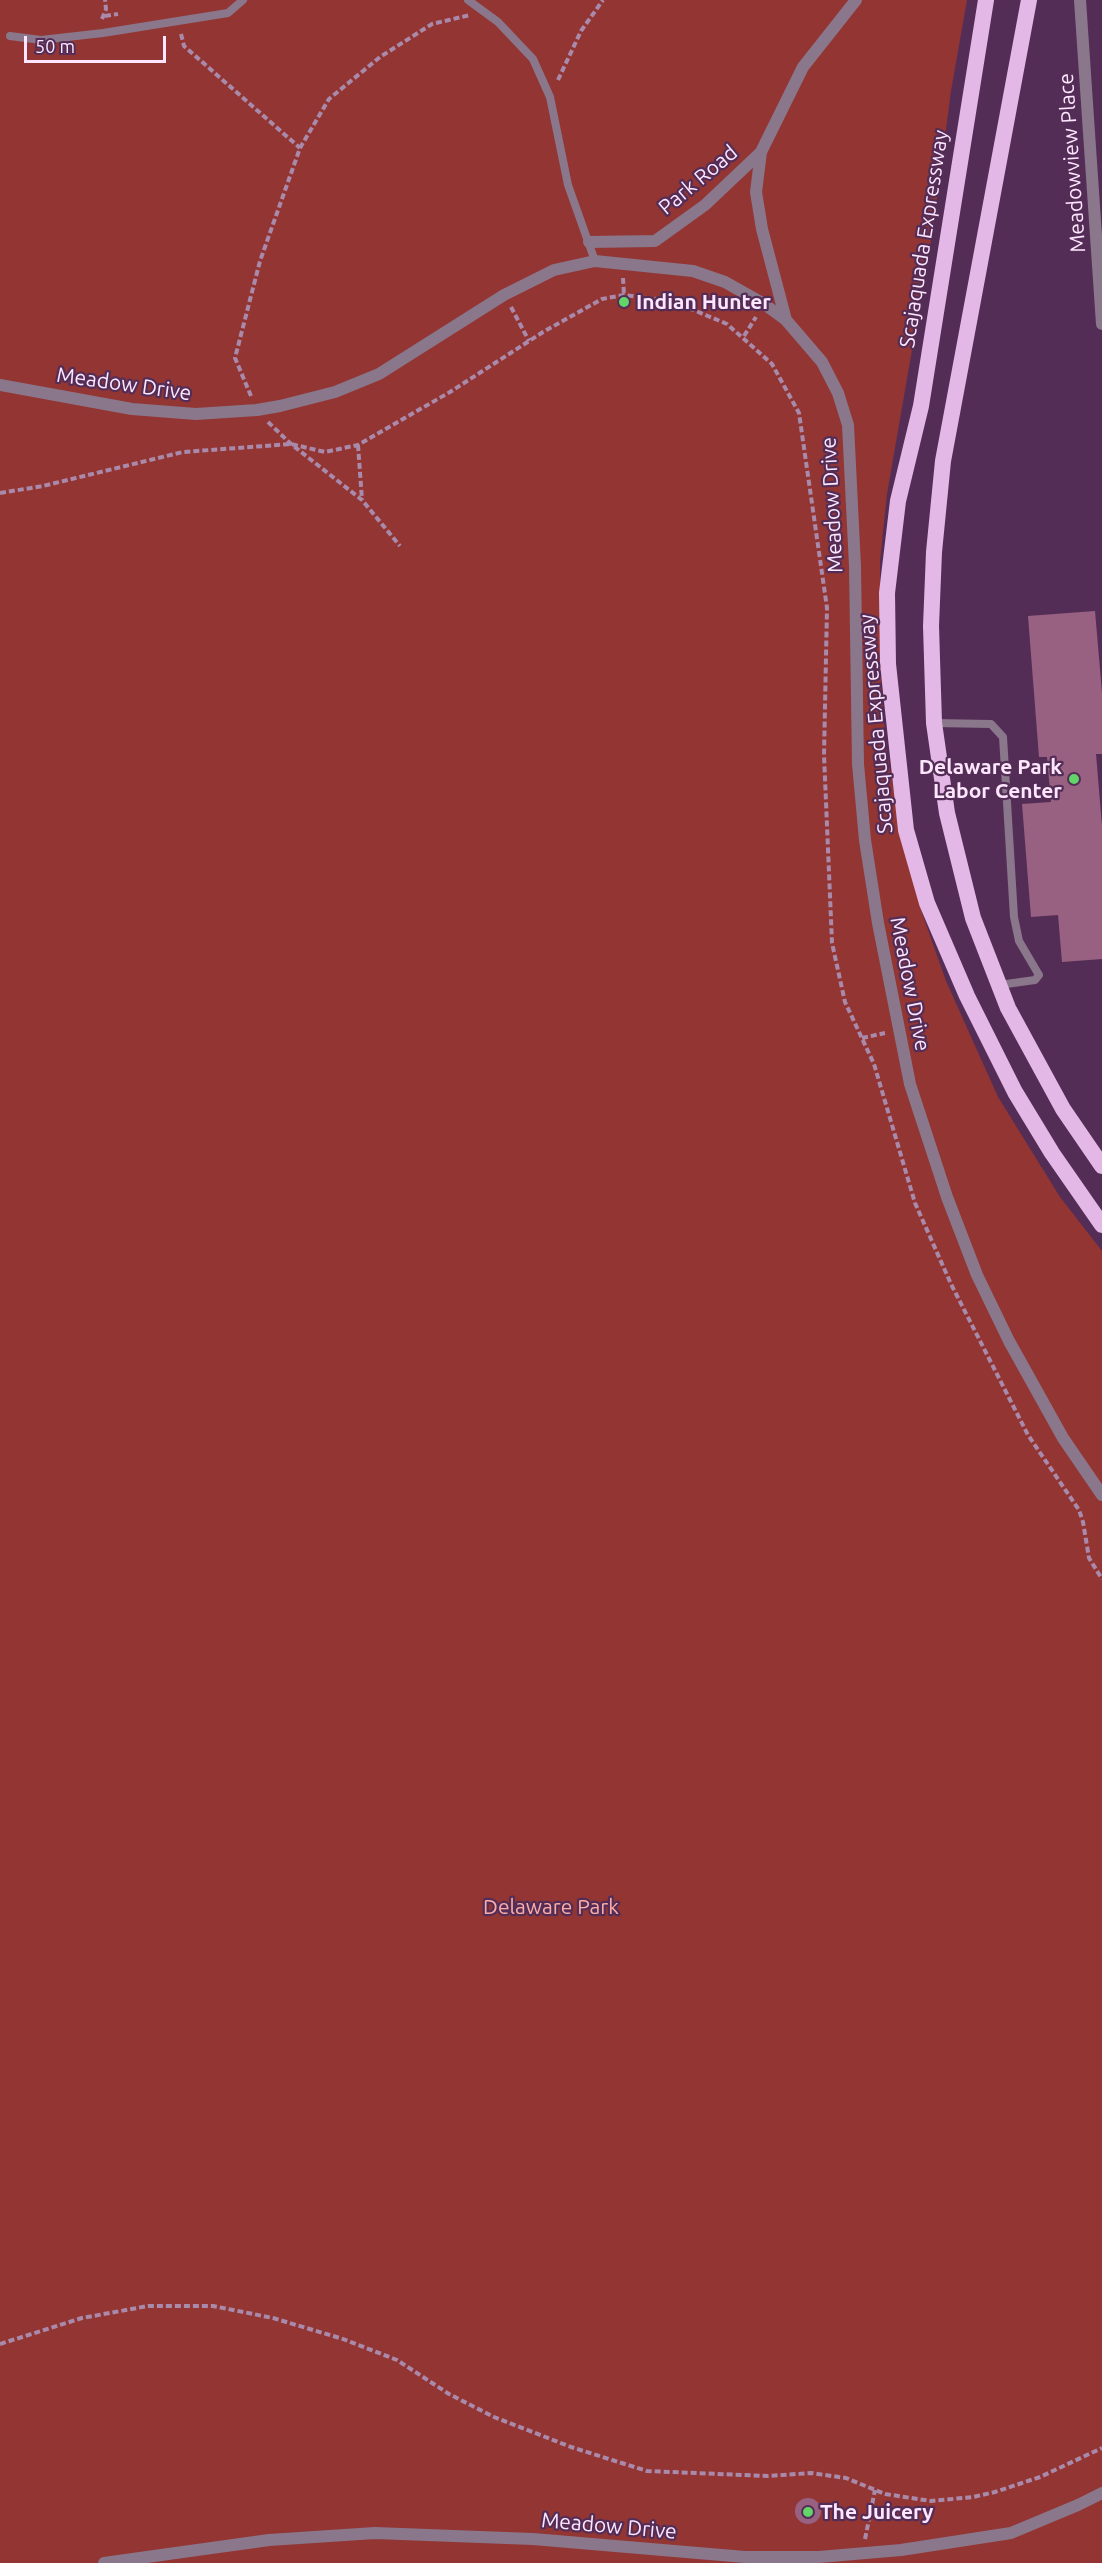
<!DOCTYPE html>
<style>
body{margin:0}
#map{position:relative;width:1102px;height:2563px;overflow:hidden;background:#542d57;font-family:Ubuntu,sans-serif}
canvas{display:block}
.scale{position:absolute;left:24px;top:36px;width:142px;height:27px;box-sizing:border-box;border:3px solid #fde6fe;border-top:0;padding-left:8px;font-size:18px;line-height:21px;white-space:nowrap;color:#fde6fe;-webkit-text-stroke:4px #542d57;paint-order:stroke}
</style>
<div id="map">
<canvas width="1102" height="2563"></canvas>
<div class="scale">50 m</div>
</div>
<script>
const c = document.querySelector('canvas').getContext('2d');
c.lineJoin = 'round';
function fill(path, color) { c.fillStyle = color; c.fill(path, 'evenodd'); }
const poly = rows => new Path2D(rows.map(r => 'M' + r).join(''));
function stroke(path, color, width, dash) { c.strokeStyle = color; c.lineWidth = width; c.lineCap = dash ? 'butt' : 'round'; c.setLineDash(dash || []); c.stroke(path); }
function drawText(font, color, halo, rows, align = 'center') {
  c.font = font + ' Ubuntu,sans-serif'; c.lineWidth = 4.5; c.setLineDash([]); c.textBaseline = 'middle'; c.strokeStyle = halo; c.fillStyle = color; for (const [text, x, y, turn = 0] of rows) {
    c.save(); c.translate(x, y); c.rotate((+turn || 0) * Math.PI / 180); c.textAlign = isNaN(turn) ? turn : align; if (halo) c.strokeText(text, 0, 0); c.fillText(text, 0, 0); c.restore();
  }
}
fill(poly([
 [0,0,967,0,951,91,933,229,887,494,880,561,881,684,886,746,897,810,921,910,946,981,998,1097,1060,1197,1102,1251,1102,2563,0,2563]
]), '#933533');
fill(poly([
 [1095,611,1102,693,1102,754,1096,754,1102,826,1102,959,1062,962,1058,915,1031,917,1022,804,1051,802,1047,757,1039,757,1028,616],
 '795 2511a13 13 0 1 1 26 0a13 13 0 1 1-26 0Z'
]), '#996181');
stroke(poly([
 [105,16,118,14],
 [102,19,106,9,105,0],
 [181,34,184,46,300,148],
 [558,80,581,31,603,0],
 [623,278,624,295],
 [511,307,529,341],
 [744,336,756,317],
 [251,396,235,358,260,261,300,148,329,99,380,57,432,24,470,15],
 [268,422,291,444,362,500,400,546],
 [358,445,362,500],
 [0,493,43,486,183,452,291,444,325,452,358,445,450,392,543,332,602,299,624,295,672,301,727,324,772,364,799,413,827,608,824,755,832,943,845,1002,874,1064,915,1203,951,1284,1028,1435,1079,1510,1083,1522,1089,1558,1102,1579],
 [862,1038,885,1033],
 [0,2344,82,2318,148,2306,213,2306,273,2318,343,2339,397,2360,449,2394,494,2417,571,2447,647,2471,768,2476,811,2473,846,2478,885,2494,931,2501,973,2497,995,2492,1040,2477,1102,2448],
 [865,2539,875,2490]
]), '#a98aab', 4, [6, 3]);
stroke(poly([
 [468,0,498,22,533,59,550,97,568,185,595,261],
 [10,36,41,40,103,33,228,13,243,0],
 [934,723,991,724,1003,737,1014,917,1019,941,1039,975,1035,980,999,985]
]), '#8a778b', 8);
stroke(poly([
 [1080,0,1102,324],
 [761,152,756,192,762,229,786,320],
 [589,242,655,241,705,205,761,152,803,67,856,0],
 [0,385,132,409,196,414,257,410,280,406,335,392,379,374,504,295,554,270,595,261,693,271,725,282,764,304,786,320,822,362,838,393,848,425,855,566,858,764,865,840,878,923,910,1084,947,1197,977,1275,1009,1341,1063,1438,1102,1495],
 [104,2563,269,2540,375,2533,533,2539,745,2557,819,2557,901,2550,1011,2533,1078,2505,1102,2493]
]), '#8a778b', 12);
stroke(poly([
 [986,0,921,406,898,501,887,593,888,664,906,830,927,903,967,996,1015,1092,1052,1153,1102,1225],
 [1029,0,943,461,934,552,931,626,934,723,947,813,973,918,1008,1008,1063,1109,1102,1166]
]), '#e4b8e6', 16);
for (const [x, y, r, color] of [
 [624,302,6,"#62d469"],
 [1074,779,6,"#62d469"],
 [808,2512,6,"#62d469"]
]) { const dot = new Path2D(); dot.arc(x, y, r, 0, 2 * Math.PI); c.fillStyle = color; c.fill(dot); stroke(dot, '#542d57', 2); }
drawText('21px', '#fde6fe', '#542d57', [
 ["Meadowview Place",1072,163,-94],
 ["Park Road",698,180,-40],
 ["Scajaquada Expressway",924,239,-81],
 ["Meadow Drive",124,384,8],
 ["Meadow Drive",832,505,-93],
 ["Scajaquada Expressway",876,724,-95],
 ["Meadow Drive",910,984,79],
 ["Meadow Drive",609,2526,5]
]);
drawText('bold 21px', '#fde6fe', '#542d57', [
 ["Indian Hunter",636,302],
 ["Delaware Park",1062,767,"right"],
 ["Labor Center",1062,791,"right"],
 ["The Juicery",820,2512]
], 'left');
drawText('21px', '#feada6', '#542d57', [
 ["Delaware Park",551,1907]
]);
</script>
